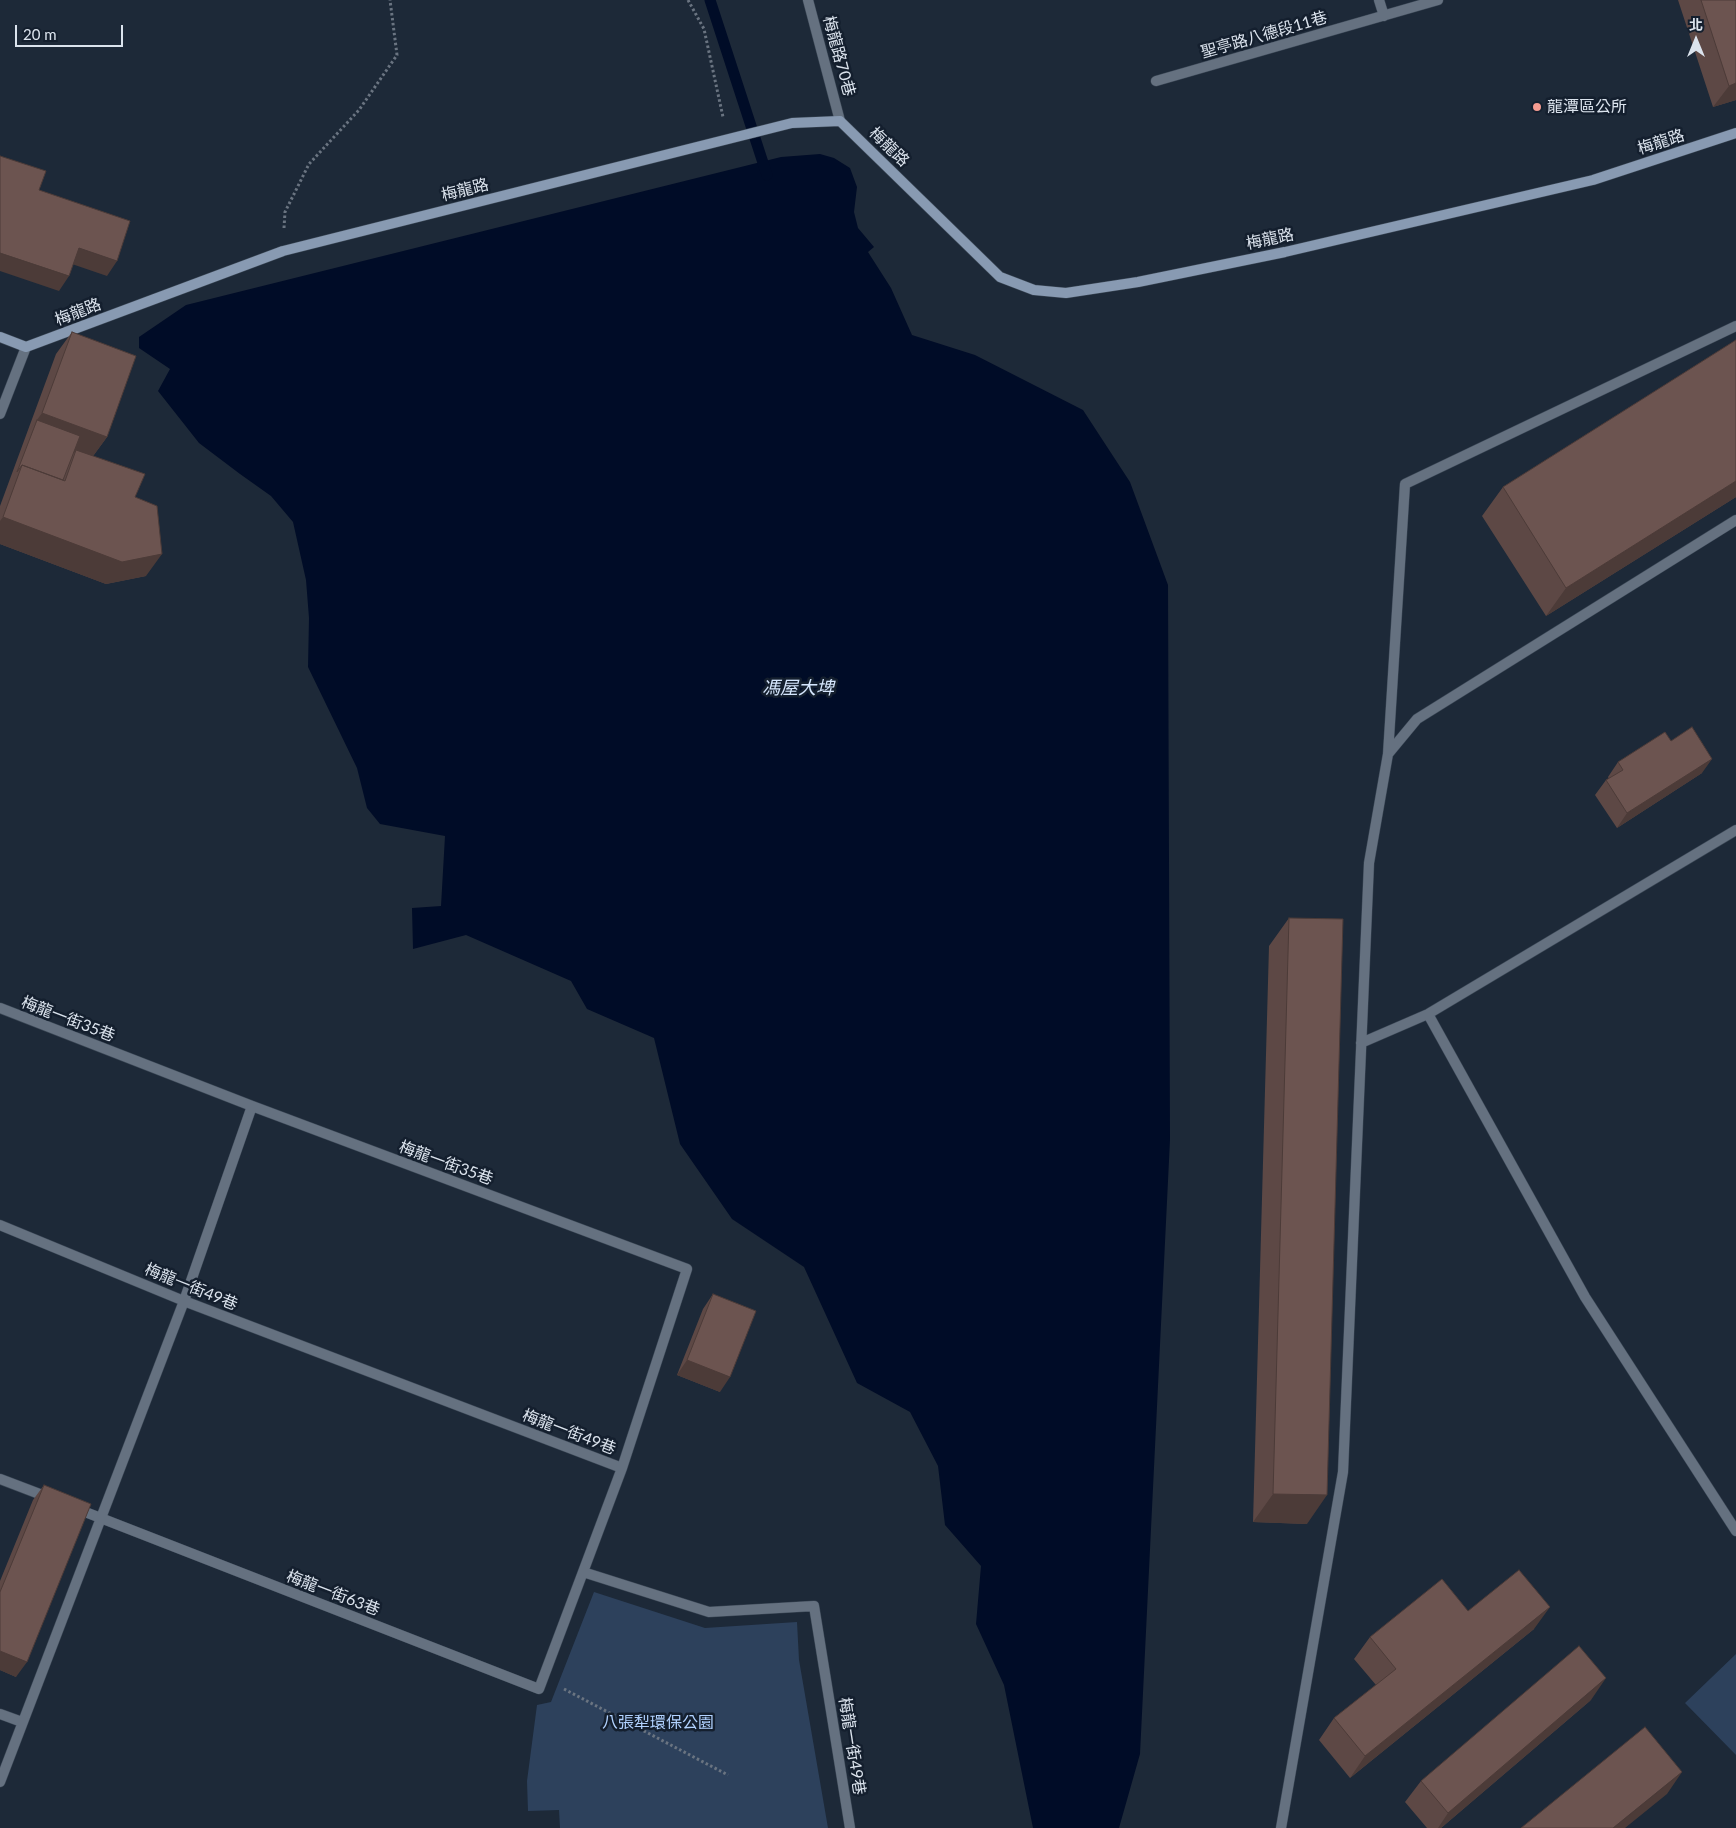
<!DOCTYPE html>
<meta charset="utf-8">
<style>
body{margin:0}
#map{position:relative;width:1736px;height:1828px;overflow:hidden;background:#1d2938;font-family:Lato,"Noto Sans TC",sans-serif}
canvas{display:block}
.north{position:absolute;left:1671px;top:15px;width:50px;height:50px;-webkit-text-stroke:4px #141f2e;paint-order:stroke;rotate:0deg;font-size:14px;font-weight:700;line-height:20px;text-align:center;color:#dbe3ed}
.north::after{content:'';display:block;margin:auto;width:18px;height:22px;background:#dbe3ed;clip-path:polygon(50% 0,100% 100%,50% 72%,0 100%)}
.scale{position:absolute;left:15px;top:25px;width:108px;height:22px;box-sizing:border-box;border:2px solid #dbe3ed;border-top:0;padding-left:6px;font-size:15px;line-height:18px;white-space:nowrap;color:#dbe3ed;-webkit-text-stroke:4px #141f2e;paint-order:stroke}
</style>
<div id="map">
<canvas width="1736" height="1828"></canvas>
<div class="north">北</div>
<div class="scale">20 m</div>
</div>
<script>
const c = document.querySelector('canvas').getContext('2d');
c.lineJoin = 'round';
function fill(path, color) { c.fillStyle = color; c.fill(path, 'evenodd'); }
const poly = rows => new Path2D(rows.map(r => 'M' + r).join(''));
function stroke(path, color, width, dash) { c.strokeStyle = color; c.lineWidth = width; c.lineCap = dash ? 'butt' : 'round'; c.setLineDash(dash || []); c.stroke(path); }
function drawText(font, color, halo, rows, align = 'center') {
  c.font = font + ' Lato,"Noto Sans TC",sans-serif'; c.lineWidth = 5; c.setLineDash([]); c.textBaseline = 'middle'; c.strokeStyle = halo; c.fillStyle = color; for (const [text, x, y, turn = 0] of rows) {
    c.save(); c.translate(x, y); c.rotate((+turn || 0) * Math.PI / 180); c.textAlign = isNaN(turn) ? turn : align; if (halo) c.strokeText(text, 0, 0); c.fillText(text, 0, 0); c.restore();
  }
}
fill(poly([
 [594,1592,705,1628,797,1622,799,1660,828,1828,560,1828,559,1810,528,1811,527,1781,537,1705,551,1702],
 [1736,1654,1736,1755,1685,1703]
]), '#2d415c');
fill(poly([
 [820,154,834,158,850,168,857,187,854,212,858,228,874,247,868,252,891,288,912,335,975,355,1083,410,1130,482,1168,585,1170,1140,1140,1754,1119,1828,1033,1828,1004,1685,976,1624,981,1566,945,1525,938,1466,910,1412,857,1383,804,1267,732,1219,680,1144,654,1038,587,1009,571,981,466,935,413,949,412,908,441,906,445,836,380,824,367,808,357,768,308,667,309,618,306,580,293,522,271,496,240,474,199,443,158,391,170,369,139,348,139,337,186,305,781,157]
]), '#000c27');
stroke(poly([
 [710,0,767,175]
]), '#000c27', 11);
const lane = poly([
 [808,0,840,121],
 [1388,754,1405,484,1736,326],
 [0,1008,252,1106,687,1269,622,1468],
 [1428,1014,1585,1297,1736,1531],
 [1361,1043,1428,1014,1736,830],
 [0,1225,184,1301,622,1468,583,1572,709,1612,814,1606,850,1828],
 [0,1479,50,1498],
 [75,1508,539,1689,583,1572],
 [0,1714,22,1722],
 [0,1782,184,1301,252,1106],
 [1281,1828,1343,1472,1369,863,1388,754,1417,719,1736,520]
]);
const street = poly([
 [1379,0,1384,16],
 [1156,81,1438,0],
 [0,414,26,347]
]);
const secondary = poly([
 [0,337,26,347,283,251,792,123,840,121,1000,277,1034,290,1066,293,1138,282,1285,252,1593,180,1736,133]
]);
stroke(lane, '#3b4755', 11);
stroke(street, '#3b4755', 11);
stroke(secondary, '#3b4755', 11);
stroke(poly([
 [688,0,704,29,723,117],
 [284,228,285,212,309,164,359,110,397,55,390,0],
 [564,1689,728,1775]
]), '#6a7481', 3, [2.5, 2.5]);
stroke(lane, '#657180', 10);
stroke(street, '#657180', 10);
stroke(secondary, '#889ab2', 10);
fill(poly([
 [1678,0,1736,0,1736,100,1713,107],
 [72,332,107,437,93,456,135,497,146,576,106,584,0,544,0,506,56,354],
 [1736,340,1736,497,1546,616,1482,516,1503,487],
 [1671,741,1702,773,1617,828,1595,795,1606,780,1609,779,1608,777,1618,762],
 [1289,918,1307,1524,1253,1522,1269,946],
 [713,1294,720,1392,677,1375,703,1309],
 [44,1485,16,1677,0,1670,0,1581,33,1500],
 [1468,1611,1534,1629,1350,1778,1319,1740,1334,1718,1376,1685,1354,1659,1370,1637],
 [1591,1700,1441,1828,1427,1828,1405,1802,1421,1781]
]), '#5d4845');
fill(poly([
 [1736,83,1736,100,1713,107,1729,86],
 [79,248,117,261,107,276,69,263],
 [0,253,69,276,59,291,0,271],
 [42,413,107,437,91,459,76,450,74,453,31,437,37,420,26,435],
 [1736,481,1736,497,1546,616,1566,588],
 [3,517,162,554,146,576,106,584,0,544,0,521],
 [1712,759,1702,773,1617,828,1627,813],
 [687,1360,730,1377,720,1392,677,1375],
 [1273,1494,1327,1495,1307,1524,1253,1522],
 [1550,1607,1534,1629,1350,1778,1365,1756],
 [0,1651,27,1662,16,1677,0,1670],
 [1606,1678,1591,1700,1441,1828,1438,1828,1448,1813],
 [1682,1772,1667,1794,1625,1828,1613,1828]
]), '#4c3b38');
const building = poly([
 [1701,0,1736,0,1736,83,1729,86,1701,0],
 [0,156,46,171,39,190,130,221,117,261,79,248,69,276,0,253,0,156],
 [72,332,136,356,107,437,42,413,72,332],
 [1736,340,1736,481,1566,588,1503,487,1736,340],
 [37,420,80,436,63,480,22,465,17,472,37,420],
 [76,450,145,474,135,497,157,506,162,554,122,562,3,517,22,465,65,481,76,450],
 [1692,727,1712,759,1627,813,1606,780,1623,770,1618,762,1665,732,1671,741,1692,727],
 [1289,918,1343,919,1327,1495,1273,1494,1289,918],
 [713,1294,756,1311,730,1377,687,1360,713,1294],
 [44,1485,91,1504,27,1662,0,1651,0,1592,44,1485],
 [1519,1570,1550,1607,1365,1756,1334,1718,1396,1669,1370,1637,1442,1579,1468,1611,1519,1570],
 [1579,1646,1606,1678,1448,1813,1421,1781,1579,1646],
 [1645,1727,1682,1772,1613,1828,1521,1828,1645,1727]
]);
fill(building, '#6c5450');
stroke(building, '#4c3b38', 1);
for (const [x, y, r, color] of [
 [1537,107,5,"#f59c91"]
]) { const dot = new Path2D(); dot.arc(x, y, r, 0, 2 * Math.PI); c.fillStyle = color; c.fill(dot); stroke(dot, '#141f2e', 2); }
drawText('16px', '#dbe3ed', '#141f2e', [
 ["聖亭路八德段11巷",1264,35,-16],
 ["梅龍路70巷",839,56,75],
 ["梅龍路",1661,142,-18],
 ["梅龍路",889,147,44],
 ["梅龍路",465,190,-14],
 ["梅龍路",1270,239,-12],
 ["梅龍路",78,312,-21],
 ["梅龍一街35巷",68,1019,21],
 ["梅龍一街35巷",446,1163,20],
 ["梅龍一街49巷",191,1287,22],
 ["梅龍一街49巷",569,1432,21],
 ["梅龍一街63巷",333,1593,21],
 ["梅龍一街49巷",852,1746,81]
]);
drawText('16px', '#dbe3ed', '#141f2e', [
 ["龍潭區公所",1547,107]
], 'left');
drawText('16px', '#b1d2ff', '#141f2e', [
 ["八張犁環保公園",658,1723]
]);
drawText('italic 18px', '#d5e6fd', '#141f2e', [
 ["馮屋大埤",798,688]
]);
</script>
